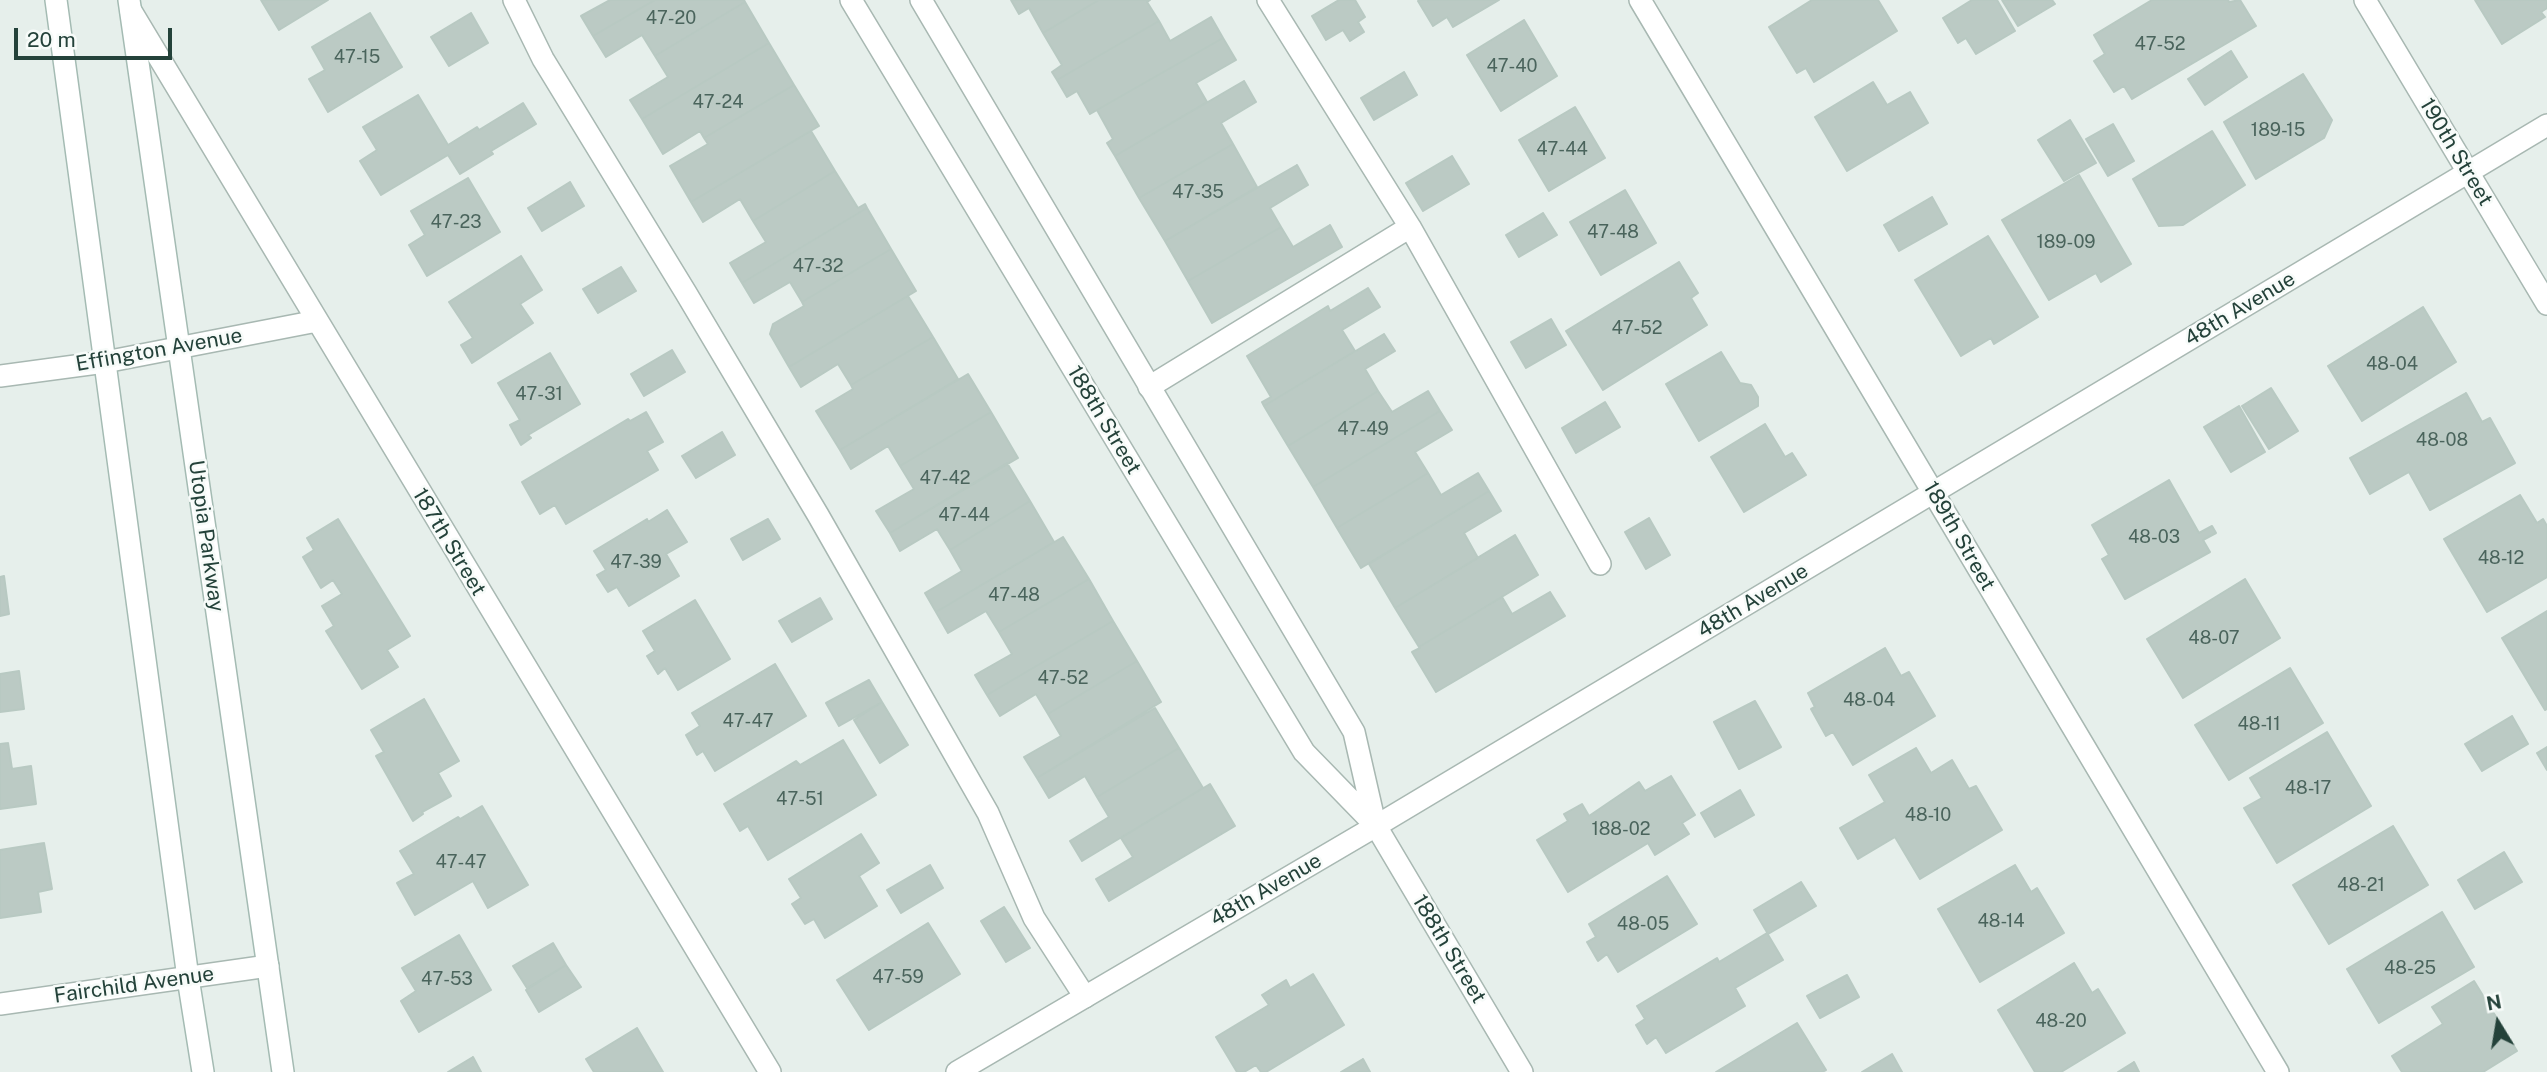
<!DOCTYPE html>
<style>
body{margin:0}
#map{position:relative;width:2547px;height:1072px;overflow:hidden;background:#e6efeb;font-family:"Public Sans",sans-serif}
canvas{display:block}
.north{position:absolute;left:2463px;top:988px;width:70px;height:70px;-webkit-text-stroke:5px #f7fbf9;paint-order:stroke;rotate:349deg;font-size:19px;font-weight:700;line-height:28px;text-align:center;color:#24423a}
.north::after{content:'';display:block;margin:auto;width:24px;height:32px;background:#24423a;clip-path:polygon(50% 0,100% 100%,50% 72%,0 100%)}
.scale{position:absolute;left:14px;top:28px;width:158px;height:32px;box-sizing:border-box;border:4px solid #24423a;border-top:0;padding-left:9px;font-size:21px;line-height:24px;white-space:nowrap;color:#24423a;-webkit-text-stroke:5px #f7fbf9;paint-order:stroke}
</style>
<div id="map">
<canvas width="2547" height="1072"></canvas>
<div class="north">N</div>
<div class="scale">20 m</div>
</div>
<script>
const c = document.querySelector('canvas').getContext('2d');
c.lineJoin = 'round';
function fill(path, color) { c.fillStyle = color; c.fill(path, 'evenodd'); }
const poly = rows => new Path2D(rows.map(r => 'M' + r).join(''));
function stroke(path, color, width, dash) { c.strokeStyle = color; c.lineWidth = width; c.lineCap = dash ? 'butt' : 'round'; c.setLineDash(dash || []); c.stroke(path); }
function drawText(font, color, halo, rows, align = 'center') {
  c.font = font + ' "Public Sans",sans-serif'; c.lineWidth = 5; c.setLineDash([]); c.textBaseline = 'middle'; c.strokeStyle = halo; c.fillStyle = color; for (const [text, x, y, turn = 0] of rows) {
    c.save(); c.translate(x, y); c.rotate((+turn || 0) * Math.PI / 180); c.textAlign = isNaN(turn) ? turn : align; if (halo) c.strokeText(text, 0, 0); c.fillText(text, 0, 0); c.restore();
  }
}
const building = poly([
 [261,0,328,0,279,30,261,0],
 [610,0,655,0,593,36,581,16,610,0],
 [655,0,744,0,745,2,655,56,642,35,606,57,593,36,655,0],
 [1011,0,1099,0,1043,33,1029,8,1019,14,1011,0],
 [1099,0,1150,0,1147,2,1159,21,1057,80,1052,72,1062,65,1043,33,1099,0],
 [1339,0,1355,0,1365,17,1358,22,1364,32,1350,41,1343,30,1326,40,1312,16,1339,0],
 [1421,0,1499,0,1453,27,1447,17,1433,26,1418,1,1421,0],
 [1812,0,1878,0,1897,31,1814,82,1806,68,1797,73,1769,27,1812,0],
 [1972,0,1997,0,2015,31,1976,54,1966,38,1958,43,1943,18,1972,0],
 [2002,0,2052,0,2055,4,2018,26,2002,0],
 [2152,0,2228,0,2229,2,2240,0,2256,26,2132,99,2124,86,2114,92,2094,61,2105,54,2094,35,2152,0],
 [2475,0,2547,0,2547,8,2541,12,2545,17,2502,44,2475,0],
 [745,2,769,43,642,119,630,100,668,77,655,56,745,2],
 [370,13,402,67,328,112,309,79,325,70,312,47,370,13],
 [471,13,488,43,449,66,431,37,471,13],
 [1211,17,1223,38,1090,114,1077,91,1067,97,1057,80,1159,21,1170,41,1211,17],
 [1524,20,1557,76,1501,111,1467,55,1524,20],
 [1223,38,1236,60,1196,83,1207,102,1115,156,1107,143,1113,139,1097,110,1223,38],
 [769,43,794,85,704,138,700,131,663,154,642,119,769,43],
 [2231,51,2247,77,2205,105,2188,79,2231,51],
 [1404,72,1417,95,1374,120,1361,98,1404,72],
 [2303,74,2332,120,2324,138,2256,179,2224,122,2303,74],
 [1244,81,1256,102,1221,123,1233,144,1139,198,1115,156,1244,81],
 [1873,82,1887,105,1910,92,1928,123,1847,171,1815,117,1873,82],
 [794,85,819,126,691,202,670,166,708,144,704,138,794,85],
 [418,95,448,145,477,127,479,130,523,103,536,124,491,151,493,154,460,174,448,155,381,195,360,161,377,150,363,127,418,95],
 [1575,107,1605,158,1549,191,1519,140,1575,107],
 [2070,120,2096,163,2064,181,2038,140,2070,120],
 [2113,124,2134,161,2108,176,2086,139,2113,124],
 [811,131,835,171,753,221,740,199,703,222,691,202,811,131],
 [2212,131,2245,185,2183,225,2159,226,2133,179,2212,131],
 [1233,144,1257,187,1165,241,1139,198,1233,144],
 [1452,156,1469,184,1423,211,1406,183,1452,156],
 [1297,165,1308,185,1270,208,1281,227,1188,281,1165,241,1297,165],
 [835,171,858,208,865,204,867,208,742,283,730,263,766,242,753,221,835,171],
 [2079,175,2131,264,2101,282,2096,273,2049,300,2002,220,2079,175],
 [468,178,500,232,427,276,409,245,425,235,411,211,468,178],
 [570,182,584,206,542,231,528,208,570,182],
 [1625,190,1656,243,1601,275,1570,222,1625,190],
 [1932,197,1947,224,1899,251,1884,225,1932,197],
 [867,208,891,249,802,302,790,282,754,303,742,283,867,208],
 [1543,213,1557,235,1519,257,1506,235,1543,213],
 [1330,225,1342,247,1212,323,1188,281,1281,227,1293,247,1330,225],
 [1988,236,2038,317,1994,344,1991,338,1961,356,1915,280,1988,236],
 [891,249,916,291,789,367,770,334,773,324,804,306,802,302,891,249],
 [521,256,542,290,520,304,533,323,472,363,461,345,473,338,449,302,521,256],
 [1679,262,1698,293,1691,298,1707,325,1603,390,1566,331,1679,262],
 [621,267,636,291,598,313,583,289,621,267],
 [1368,288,1380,307,1342,330,1355,351,1264,406,1262,402,1271,397,1247,356,1328,306,1330,311,1368,288],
 [908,296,933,337,851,385,838,364,801,387,789,367,908,296],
 [2423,307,2456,362,2362,421,2328,366,2423,307],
 [1551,319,1566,345,1526,368,1511,342,1551,319],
 [1384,334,1395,351,1365,369,1378,391,1288,446,1264,406,1384,334],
 [933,337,958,379,840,450,816,411,853,389,851,385,933,337],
 [672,350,685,372,644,396,631,374,672,350],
 [1721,352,1740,383,1751,385,1758,397,1758,406,1699,441,1666,384,1721,352],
 [550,353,580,404,528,435,531,438,521,445,510,425,520,420,498,383,550,353],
 [968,374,991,412,900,466,888,446,851,469,840,450,968,374],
 [2271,388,2298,431,2269,449,2242,406,2271,388],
 [1378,391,1392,412,1428,391,1440,411,1313,487,1288,446,1378,391],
 [2466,393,2482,422,2490,418,2515,463,2430,510,2409,472,2370,494,2350,458,2466,393],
 [1605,402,1620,427,1576,453,1562,428,1605,402],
 [2239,406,2265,452,2231,472,2204,427,2239,406],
 [1440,411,1452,430,1415,452,1428,473,1337,528,1313,487,1440,411],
 [646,412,663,442,647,451,658,470,566,524,555,505,540,514,522,482,628,419,630,421,646,412],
 [991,412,1018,458,890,533,876,511,914,489,900,466,991,412],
 [1765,424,1785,457,1792,453,1806,475,1744,512,1711,457,1765,424],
 [722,432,735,455,696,478,682,456,722,432],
 [1007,463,1030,501,950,550,937,529,900,551,890,533,1007,463],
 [1428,473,1441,495,1478,473,1489,491,1361,568,1337,528,1428,473],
 [2169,480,2199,533,2212,526,2216,533,2203,540,2210,552,2125,599,2102,559,2109,555,2092,525,2169,480],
 [1489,491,1501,511,1464,533,1478,558,1395,608,1369,564,1489,491],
 [2520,495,2537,523,2543,519,2547,526,2547,577,2487,612,2444,539,2520,495],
 [1030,501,1054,542,936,612,925,593,962,571,950,550,1030,501],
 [667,510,687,542,666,554,679,576,629,606,617,587,608,592,597,575,606,570,594,551,647,519,648,522,667,510],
 [1649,518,1670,555,1646,569,1625,532,1649,518],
 [338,519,410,636,387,650,398,667,362,689,326,631,334,626,322,606,342,594,333,580,321,588,303,557,314,550,307,538,338,519],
 [768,519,780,539,743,560,731,539,768,519],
 [1515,535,1538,575,1419,647,1395,608,1515,535],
 [1063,537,1089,579,999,632,986,611,948,633,936,612,1063,537],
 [4,576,9,614,0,616,0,577,4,576],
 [1089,579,1113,621,987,695,975,675,1012,654,999,632,1089,579],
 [2245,579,2280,638,2183,698,2147,639,2245,579],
 [1550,592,1565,616,1436,692,1412,652,1420,648,1419,647,1502,597,1512,614,1550,592],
 [820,598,832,619,792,642,779,621,820,598],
 [695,600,730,659,678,690,665,668,658,674,647,656,655,651,643,631,695,600],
 [2547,611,2547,709,2545,710,2502,638,2547,611],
 [1113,621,1137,661,1048,714,1036,694,1000,716,987,695,1113,621],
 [1885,648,1901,676,1909,672,1935,716,1853,765,1833,732,1826,736,1811,709,1815,707,1808,693,1885,648],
 [1137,661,1161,702,1037,778,1024,757,1061,736,1048,714,1137,661],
 [775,664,806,716,715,771,703,751,697,755,686,735,700,726,692,713,775,664],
 [2290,668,2323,723,2229,780,2195,725,2290,668],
 [19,671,24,709,0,712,0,674,19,671],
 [869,680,882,702,839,726,826,703,869,680],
 [424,699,459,761,438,773,451,796,422,812,423,814,413,821,376,756,384,752,371,730,424,699],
 [1755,701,1781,747,1739,769,1714,722,1755,701],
 [882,702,908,745,880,763,854,720,882,702],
 [1155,708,1179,748,1097,797,1085,776,1049,798,1037,778,1155,708],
 [2512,716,2528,744,2482,771,2465,744,2512,716],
 [2327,732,2371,806,2277,863,2244,808,2262,798,2250,778,2327,732],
 [843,740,876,795,768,860,748,826,740,831,724,804,796,761,800,765,843,740],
 [8,743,12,769,31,766,36,804,0,809,0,744,8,743],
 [2547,747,2547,770,2537,753,2547,747],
 [1179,748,1203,788,1082,861,1070,841,1109,817,1097,797,1179,748],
 [1916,748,1931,773,1952,760,1969,789,1976,786,2002,830,1920,879,1895,837,1858,859,1840,828,1885,802,1869,775,1916,748],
 [1671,776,1695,815,1682,823,1689,834,1655,855,1648,843,1568,892,1537,840,1568,821,1564,814,1582,804,1589,816,1639,782,1645,791,1671,776],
 [1210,784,1235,826,1109,901,1096,879,1133,857,1121,838,1210,784],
 [1740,790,1754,815,1715,837,1701,813,1740,790],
 [482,806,528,885,488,908,473,881,415,915,397,883,414,874,400,851,458,817,460,819,482,806],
 [2393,826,2428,885,2329,944,2293,885,2393,826],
 [861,834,879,863,859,876,877,906,825,938,814,919,805,924,792,904,801,898,789,879,861,834],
 [44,843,52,889,38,892,41,912,0,918,0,850,44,843],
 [2504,852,2522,882,2475,909,2458,880,2504,852],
 [930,865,943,888,901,913,887,890,930,865],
 [2015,865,2031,892,2037,888,2064,933,1980,982,1938,909,2015,865],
 [1667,876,1697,924,1618,972,1607,954,1598,961,1587,942,1596,937,1589,924,1667,876],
 [1801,882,1816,906,1768,934,1754,910,1801,882],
 [1004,907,1030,948,1006,962,981,921,1004,907],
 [2442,912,2474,967,2379,1023,2347,969,2442,912],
 [928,923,960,974,869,1030,837,980,928,923],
 [1767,933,1783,960,1735,988,1745,1006,1666,1053,1656,1037,1647,1044,1636,1025,1645,1019,1637,1006,1717,958,1719,962,1767,933],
 [459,935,491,990,419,1032,401,1001,416,991,402,968,459,935],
 [553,943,566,965,527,988,513,966,553,943],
 [2074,963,2092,993,2098,989,2125,1033,2061,1072,2035,1072,1998,1010,2074,963],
 [566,965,581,987,539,1012,526,990,566,965],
 [1313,974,1344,1025,1266,1072,1261,1072,1256,1065,1244,1072,1237,1072,1216,1037,1269,1005,1262,995,1286,980,1290,988,1313,974],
 [1847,975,1859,997,1820,1018,1807,996,1847,975],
 [2474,981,2517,1051,2483,1072,2402,1072,2392,1056,2443,1024,2432,1007,2474,981],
 [1797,1023,1826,1070,1822,1072,1716,1072,1797,1023],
 [637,1028,663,1072,594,1072,586,1059,637,1028],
 [1892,1054,1902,1072,1862,1072,1892,1054],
 [473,1057,481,1072,448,1072,473,1057],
 [1363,1059,1370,1072,1341,1072,1363,1059],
 [2134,1062,2139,1072,2118,1072,2134,1062]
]);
fill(building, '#bbcac4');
stroke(building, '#b8c9c2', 2);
const service = poly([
 [514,0,543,59,686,293,818,515,988,813,1034,918,1085,997],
 [1268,0,1410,227,1600,564],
 [1149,387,1410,227]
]);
const minor = poly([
 [1640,0,2278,1072],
 [2365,0,2547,304],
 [131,11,770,1072],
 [0,376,105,362,317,321],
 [0,1004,268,966],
 [957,1072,1376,826,2547,125]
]);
const tertiary = poly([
 [851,0,1304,752,1376,826,1522,1072],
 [921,0,1354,732,1375,824]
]);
const secondary = poly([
 [56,0,188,978,203,1072],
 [129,0,283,1072]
]);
stroke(service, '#a8b8b2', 24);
stroke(minor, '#a8b8b2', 24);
stroke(tertiary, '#a8b8b2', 24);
stroke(secondary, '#a4bbb3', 24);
stroke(service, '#fff', 21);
stroke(minor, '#fff', 21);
stroke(tertiary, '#fff', 21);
stroke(secondary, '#fff', 21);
drawText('18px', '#4a645c', null, [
 ["47-20",671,18],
 ["47-52",2160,44],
 ["47-15",357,57],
 ["47-40",1512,66],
 ["47-24",718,102],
 ["189-15",2278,130],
 ["47-44",1562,149],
 ["47-35",1198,192],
 ["47-23",456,222],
 ["47-48",1613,232],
 ["189-09",2066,242],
 ["47-32",818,266],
 ["47-52",1637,328],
 ["48-04",2392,364],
 ["47-31",539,394],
 ["47-49",1363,429],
 ["48-08",2442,440],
 ["47-42",945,478],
 ["47-44",964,515],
 ["48-03",2154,537],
 ["48-12",2501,558],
 ["47-39",636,562],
 ["47-48",1014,595],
 ["48-07",2214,638],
 ["47-52",1063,678],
 ["48-04",1869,700],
 ["47-47",748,721],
 ["48-11",2259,724],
 ["48-17",2308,788],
 ["47-51",800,799],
 ["48-10",1928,815],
 ["188-02",1621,829],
 ["47-47",461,862],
 ["48-21",2361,885],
 ["48-14",2001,921],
 ["48-05",1643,924],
 ["48-25",2410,968],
 ["47-59",898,977],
 ["47-53",447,979],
 ["48-20",2061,1021]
]);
drawText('21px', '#24423a', '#f7fbf9', [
 ["190th Street",2456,152,59],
 ["48th Avenue",2240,309,-31],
 ["Effington Avenue",159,350,-10],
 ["188th Street",1104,420,59],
 ["Utopia Parkway",206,536,82],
 ["189th Street",1959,536,60],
 ["187th Street",449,542,59],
 ["48th Avenue",1753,601,-31],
 ["48th Avenue",1266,890,-30],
 ["188th Street",1449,949,59],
 ["Fairchild Avenue",134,985,-8]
]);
</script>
